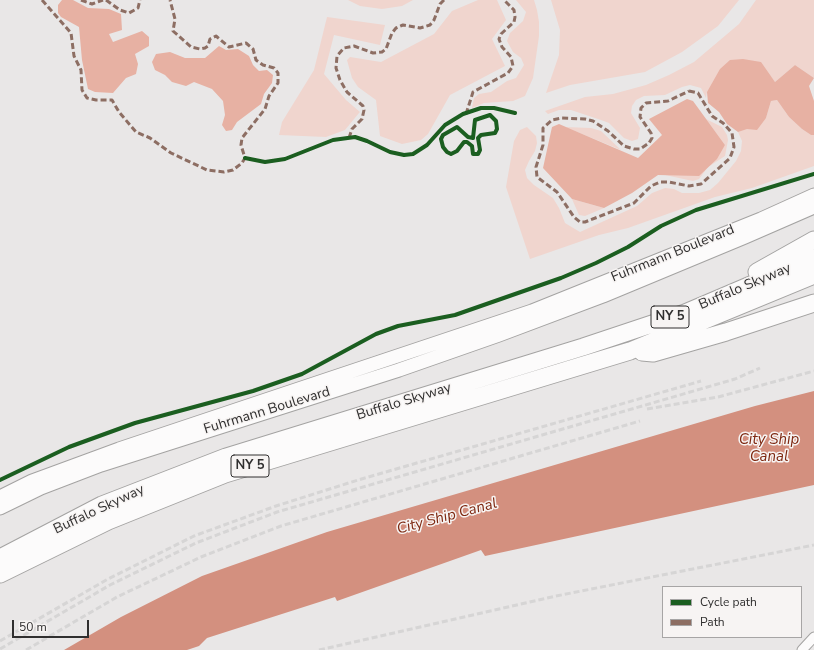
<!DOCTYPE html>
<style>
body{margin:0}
#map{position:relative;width:814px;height:650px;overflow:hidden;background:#e9e7e7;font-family:"Nunito Sans",sans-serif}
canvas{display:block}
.legend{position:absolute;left:662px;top:586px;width:140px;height:52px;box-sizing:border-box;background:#f7f4f3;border:1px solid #a7a5a5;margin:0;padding:5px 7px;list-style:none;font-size:12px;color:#302f2f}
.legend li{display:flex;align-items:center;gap:8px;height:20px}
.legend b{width:20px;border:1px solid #a7a5a5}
.scale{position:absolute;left:12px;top:620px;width:77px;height:18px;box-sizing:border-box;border:2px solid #302f2f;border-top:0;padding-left:5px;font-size:12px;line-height:14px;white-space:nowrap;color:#302f2f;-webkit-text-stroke:3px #f7f4f3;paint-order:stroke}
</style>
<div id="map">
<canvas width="814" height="650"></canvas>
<ul class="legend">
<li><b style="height:5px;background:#1b5e20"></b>Cycle path</li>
<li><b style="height:5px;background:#8d6e63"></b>Path</li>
</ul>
<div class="scale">50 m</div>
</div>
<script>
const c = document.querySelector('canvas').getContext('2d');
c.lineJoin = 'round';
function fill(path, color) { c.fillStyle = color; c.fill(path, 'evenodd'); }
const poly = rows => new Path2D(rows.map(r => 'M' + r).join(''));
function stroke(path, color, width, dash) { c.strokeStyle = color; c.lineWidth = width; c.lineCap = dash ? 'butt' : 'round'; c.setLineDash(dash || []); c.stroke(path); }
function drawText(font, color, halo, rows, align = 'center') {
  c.font = font + ' "Nunito Sans",sans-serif'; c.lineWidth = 3; c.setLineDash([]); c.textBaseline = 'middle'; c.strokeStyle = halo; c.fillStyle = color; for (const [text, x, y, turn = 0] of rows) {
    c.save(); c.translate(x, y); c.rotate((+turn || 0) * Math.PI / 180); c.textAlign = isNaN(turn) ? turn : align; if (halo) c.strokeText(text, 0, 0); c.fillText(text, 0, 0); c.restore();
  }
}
fill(poly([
 [348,0,413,0,402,6,382,9,360,6],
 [478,0,497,0,506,20,492,39,505,66,450,95,428,134,421,140,402,144,380,136,376,100,358,87,352,78,347,60,350,57,381,62,434,34,452,11],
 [516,0,534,0,537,10,539,22,539,36,533,78,525,96,513,101,484,103,472,108,474,98,479,94,491,92,507,81,516,78,524,65,521,58,513,52,507,41,510,33,523,21,526,12],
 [551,0,739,0,718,26,682,52,645,72,570,85,546,93,559,55,560,30],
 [756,0,814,0,814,78,795,65,775,82,769,75,707,92,706,98,701,88,690,85,682,87,665,95,644,96,636,100,632,106,631,113,640,128,638,139,632,141,624,138,609,123,601,120,571,110,559,110,548,114,545,111,585,97,613,94,646,85,669,75,694,62,739,24],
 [327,17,385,25,380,45,334,35,324,74,346,100,360,112,359,113,345,130,326,137,279,135,282,122,314,70],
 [777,100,789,117,802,129,811,135,814,135,814,166,752,188,715,197,628,228,599,235,530,259,506,187,514,141,520,130,527,127,536,136,537,143,535,151,529,161,525,170,527,178,534,185,553,198,559,208,565,223,580,232,637,206,652,193,665,188,674,189,682,193,699,193,710,190,718,183,736,161,741,151,742,141,738,132,766,118,771,101],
 [706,119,722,127,727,135,728,140,725,156,708,167,699,179,693,181,665,175,699,175,725,145],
 [565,127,591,128,601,131,621,150],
 [572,199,604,208,585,216,579,215]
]), '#f0d5ce');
fill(poly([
 [62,0,73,0,88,8,109,9,121,14,122,30,109,34,113,42,142,31,149,37,149,46,135,54,138,64,136,74,126,78,113,93,95,92,88,89,82,60,79,27,61,17,58,13,58,5],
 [219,46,226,50,238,49,249,56,253,65,259,71,267,70,273,75,272,83,264,94,261,104,237,122,232,130,226,131,222,125,225,115,223,101,212,89,194,82,186,86,172,82,165,75,155,70,152,62,156,54,170,52,185,58,205,58],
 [743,59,761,62,775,82,795,65,814,78,809,86,814,101,814,135,811,135,802,129,789,117,777,100,771,101,766,118,757,130,747,129,738,132,727,124,719,112,708,103,707,92,720,69,730,60],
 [687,99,693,101,725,145,717,159,699,176,658,175,632,193,604,208,572,199,543,168,552,127,559,124,638,158,662,135,649,119]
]), '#e7b1a3');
fill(poly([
 [814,391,814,485,485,556,481,550,337,601,335,597,207,638,199,646,187,650,64,650,121,617,202,576,327,532,755,406]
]), '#d3907f');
const street = poly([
 [802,650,814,637]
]);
const secondary = poly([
 [0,497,32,481,119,449,532,311,761,219,814,195],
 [0,508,41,488,101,465,399,370,499,335,603,296,745,237,814,207]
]);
const highway = poly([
 [757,272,814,240],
 [642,352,653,353,726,332,814,303],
 [0,558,102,505,226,457,583,347,685,313,814,258],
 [0,574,108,521,225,474,630,351,814,275]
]);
stroke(street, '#a4a3a2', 11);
stroke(secondary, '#a4a3a2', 15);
stroke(highway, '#a4a3a2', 19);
stroke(street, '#fcfbfb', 9);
stroke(secondary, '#fcfbfb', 13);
stroke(highway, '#fcfbfb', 17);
stroke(poly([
 [647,409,718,397,814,371],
 [0,641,108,579,194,536,276,506,358,480,701,381],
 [0,649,110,585,196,543,277,512,735,379,760,368],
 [26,650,117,597,201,557,281,526,640,421],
 [319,650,556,596,814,545]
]), '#d6d5d5', 3, [6, 3]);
stroke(poly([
 [42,0,71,33,74,56,81,70,82,90,87,98,96,100,112,100,119,112,136,132,150,138,171,153,207,170,224,172,233,170,242,163,245,158,241,145,242,138,265,109,269,96,278,83,278,73,274,68,263,65,256,60,253,49,246,43,229,47,216,36,210,39,208,46,205,48,200,49,191,47,173,31,175,19,170,0],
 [81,0,92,4,103,0],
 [106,0,120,10,129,13,138,8,140,0],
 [689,91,698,93,712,116,723,123,732,133,734,147,730,158,701,184,689,186,669,182,660,182,651,186,634,203,585,222,580,222,574,217,557,192,537,177,536,167,543,145,543,128,552,120,562,118,585,119,593,121,608,131,624,146,634,149,640,149,649,143,652,138,651,133,640,117,641,108,646,103,668,101,689,91],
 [466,114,473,92,508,73,513,66,511,57,502,47,499,39,501,34,514,22,515,17,514,10,504,0],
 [349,138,352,129,362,119,364,110,363,106,347,92,340,80,336,68,337,56,344,48,354,46,373,53,382,52,386,49,392,33,396,28,403,25,420,28,430,25,434,20,440,4,444,0]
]), '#8d6e63', 3, [6, 3]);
stroke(poly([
 [490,115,496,121,497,129,495,133,481,135,478,138,480,150,478,154,473,154,472,146,467,142,464,142,457,151,451,154,447,152,443,147,441,139,443,135,457,127,468,137,473,138,475,120,490,115],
 [245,158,265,162,285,159,333,140,355,137,367,141,390,152,404,155,413,154,427,145,445,125,463,114,481,108,494,108,515,113],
 [0,480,69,447,135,423,253,391,302,374,376,334,398,326,455,315,561,278,596,263,628,247,661,226,696,210,814,174]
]), '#1b5e20', 4);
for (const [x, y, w] of [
 [670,317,38],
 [250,466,38]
]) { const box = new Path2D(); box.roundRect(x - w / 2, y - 11, w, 22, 3); c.fillStyle = '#f7f4f3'; c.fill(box); stroke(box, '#302f2f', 1); }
drawText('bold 13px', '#302f2f', null, [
 ["NY 5",670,317],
 ["NY 5",250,466]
]);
drawText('14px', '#302f2f', '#f7f4f3', [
 ["Fuhrmann Boulevard",673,254,-22],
 ["Buffalo Skyway",745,287,-23],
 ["Buffalo Skyway",404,402,-17],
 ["Fuhrmann Boulevard",267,411,-17],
 ["Buffalo Skyway",99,510,-25]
]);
drawText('italic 15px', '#7e2811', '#f7f4f3', [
 ["City Ship",769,440],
 ["Canal",769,457],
 ["City Ship Canal",447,517,-15]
]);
</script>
